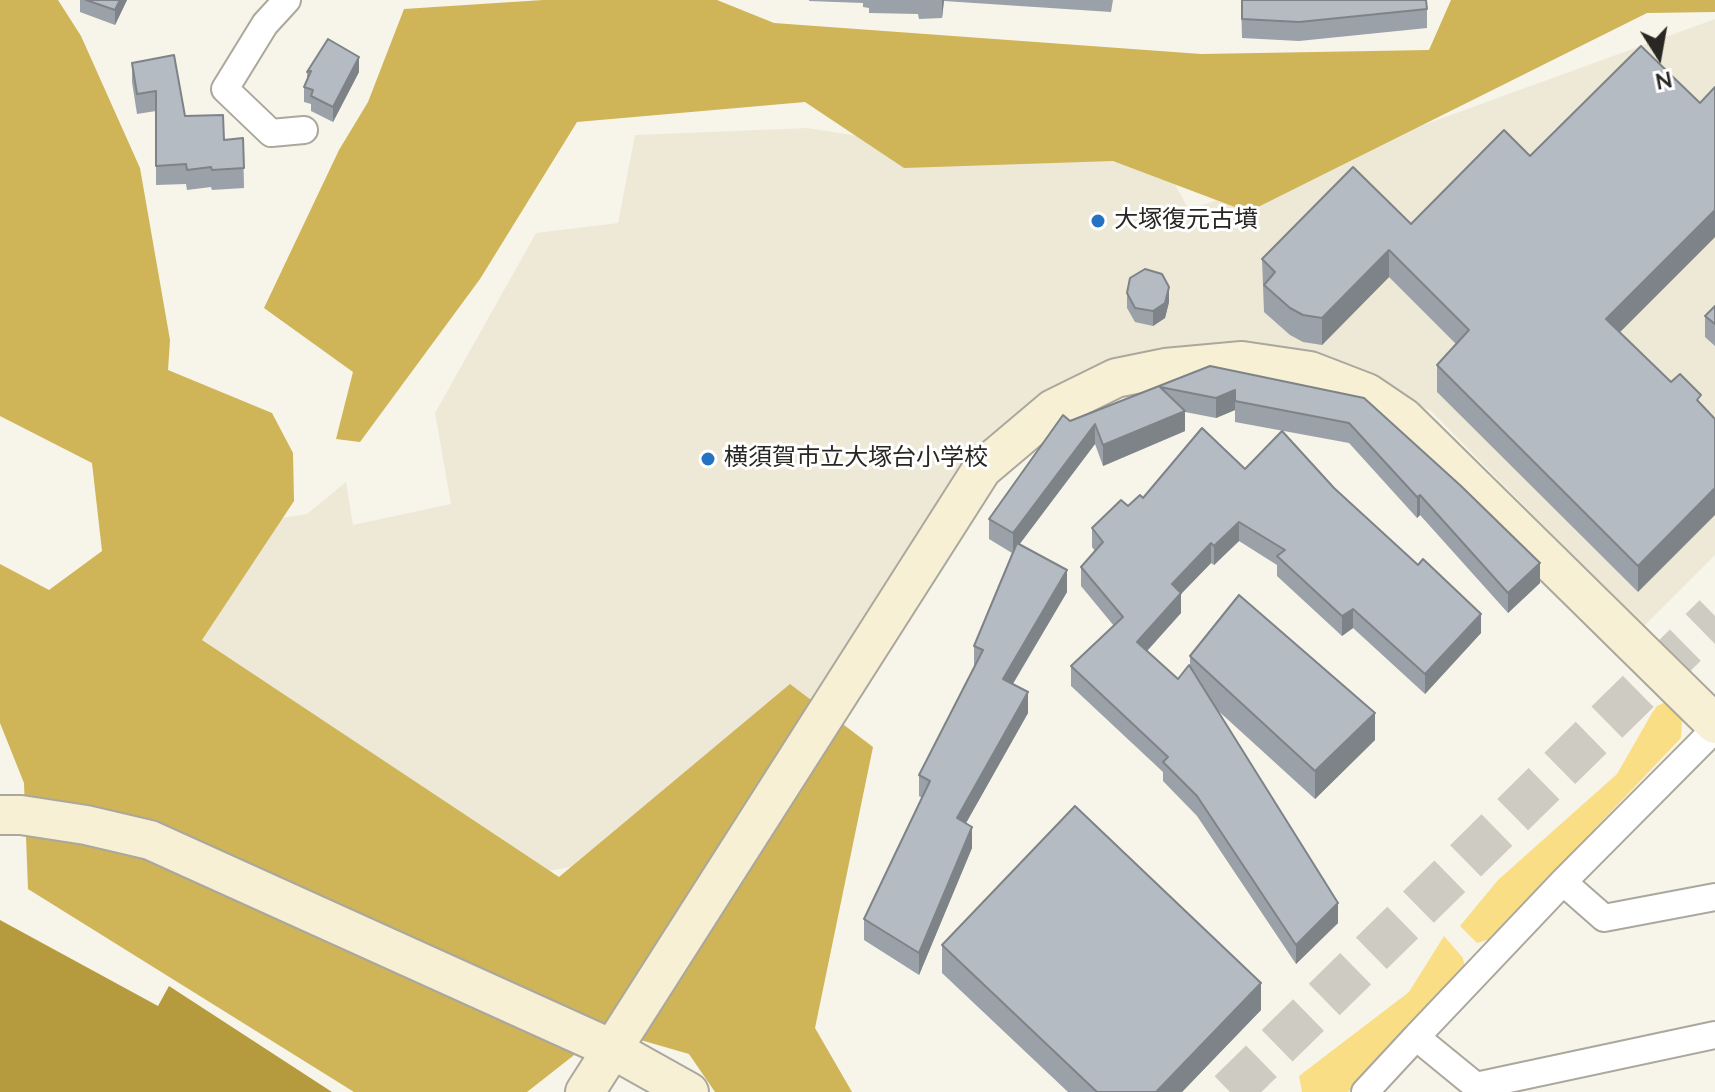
<!DOCTYPE html>
<meta charset="utf-8">
<style>
body{margin:0}
#map{position:relative;width:1715px;height:1092px;overflow:hidden;background:#f7f4ea;font-family:"Nunito Sans",sans-serif}
canvas{display:block}
.north{position:absolute;left:1619px;top:16px;width:80px;height:80px;-webkit-text-stroke:6px #fff;paint-order:stroke;rotate:169deg;font-size:22px;font-weight:700;line-height:32px;text-align:center;color:#292724}
.north::after{content:'';display:block;margin:auto;width:28px;height:36px;background:#292724;clip-path:polygon(50% 0,100% 100%,50% 72%,0 100%)}
</style>
<div id="map">
<canvas width="1715" height="1092"></canvas>
<div class="north">N</div>
</div>
<script>
const c = document.querySelector('canvas').getContext('2d');
c.lineJoin = 'round';
function fill(path, color) { c.fillStyle = color; c.fill(path, 'evenodd'); }
const poly = rows => new Path2D(rows.map(r => 'M' + r).join(''));
function stroke(path, color, width, dash) { c.strokeStyle = color; c.lineWidth = width; c.lineCap = dash ? 'butt' : 'round'; c.setLineDash(dash || []); c.stroke(path); }
function drawText(font, color, halo, rows, align = 'center') {
  c.font = font + ' "Nunito Sans","Noto Sans JP",sans-serif'; c.lineWidth = 6; c.setLineDash([]); c.textBaseline = 'middle'; c.strokeStyle = halo; c.fillStyle = color; for (const [text, x, y, turn = 0] of rows) {
    c.save(); c.translate(x, y); c.rotate((+turn || 0) * Math.PI / 180); c.textAlign = isNaN(turn) ? turn : align; if (halo) c.strokeText(text, 0, 0); c.fillText(text, 0, 0); c.restore();
  }
}
fill(poly([
 [1715,19,1715,555,1643,627,1431,411,1290,347,1160,347,1056,390,987,437,680,903,622,857,522,876,184,642,268,520,307,514,346,482,353,525,451,504,435,413,536,233,618,223,635,135,807,128,955,151,1142,123,1189,210]
]), '#eee9d7');
fill(poly([
 [1666,702,1682,716,1681,738,1490,939,1477,943,1460,926,1498,880,1617,774,1652,713,1657,706],
 [1444,936,1463,958,1465,968,1348,1092,1302,1092,1299,1076,1409,992]
]), '#f9de86');
fill(poly([
 [0,0,58,0,81,36,140,168,170,340,168,370,272,413,293,453,294,501,202,640,559,877,790,684,873,747,815,1028,852,1092,715,1092,689,1054,606,1030,527,1092,354,1092,28,889,24,783,0,723,0,564,49,590,102,551,92,463,0,416],
 [543,0,717,0,774,23,1201,54,1429,50,1451,0,1715,0,1715,12,1647,13,1248,212,1113,161,904,168,805,102,577,122,480,279,360,442,336,439,353,372,264,308,339,150,368,102,404,9]
]), '#cfb458');
fill(poly([
 [0,920,158,1006,169,986,332,1092,0,1092]
]), '#b59b3d');
stroke(poly([
 [1230,1092,1715,616]
]), '#cecbc2', 44, [44, 22]);
const street = poly([
 [287,0,265,24,225,89,271,133,304,130],
 [1563,882,1715,729],
 [1416,1037,1563,882,1604,918,1715,897],
 [1365,1092,1416,1037,1476,1086,1715,1035]
]);
const secondary = poly([
 [0,815,21,815,86,825,150,840,612,1049,689,1092],
 [585,1092,982,469,1053,409,1116,378,1165,368,1242,361,1310,371,1367,393,1404,418,1715,724]
]);
stroke(street, '#aaa79d', 30);
stroke(secondary, '#aaa79d', 42);
stroke(street, '#fff', 26);
stroke(secondary, '#f8f0d4', 38);
fill(poly([
 [80,0,127,0,115,25,80,12],
 [809,0,1113,0,1111,12,944,1,942,18,919,19,918,14,869,13,869,8,863,7,863,3,809,1],
 [1241,0,1427,9,1427,28,1299,41,1242,38],
 [132,63,185,116,224,140,243,138,244,188,212,190,211,187,187,190,186,184,156,185,156,111,137,114,132,82],
 [307,72,359,72,333,122,311,111,311,104,304,102,304,87,307,79],
 [1715,87,1715,237,1620,332,1671,382,1638,592,1437,392,1437,365,1456,344,1389,277,1322,345,1303,342,1290,335,1264,312,1262,259,1411,224,1530,156,1700,103],
 [1127,293,1169,302,1165,318,1153,326,1135,322,1127,308],
 [1715,306,1715,346,1705,337,1705,316],
 [1210,366,1364,398,1540,583,1508,613,1420,515,1417,518,1349,443,1235,422,1235,410,1216,418,1185,412,1185,431,1103,466,1095,444,1019,544,1067,592,1013,684,1028,713,966,823,972,848,919,975,864,940,864,919,922,798,919,796,919,775,974,667,974,646,1012,553,989,539,989,519,1070,421],
 [1245,469,1334,488,1481,633,1425,694,1353,628,1342,636,1277,576,1277,565,1239,541,1214,565,1211,563,1181,594,1181,613,1147,651,1178,679,1190,667,1190,656,1375,740,1315,799,1214,707,1338,923,1296,964,1197,816,1163,781,1163,772,1071,686,1071,666,1114,626,1081,586,1081,567,1095,551,1092,547,1092,528,1143,498],
 [942,945,1261,1010,1182,1092,1068,1092,942,973]
]), '#9ba1a8');
fill(poly([
 [120,0,127,0,115,25,115,10],
 [942,0,944,0,942,18],
 [359,57,359,72,333,122,333,107],
 [1715,210,1715,237,1606,346,1606,319],
 [1389,250,1389,277,1322,345,1322,318],
 [1169,287,1169,302,1165,318,1153,326,1153,311],
 [1235,390,1235,410,1216,418,1216,398],
 [1185,411,1185,431,1103,466,1103,445],
 [1095,424,1095,444,1013,553,1013,533],
 [1715,488,1715,515,1638,592,1638,566],
 [1420,495,1420,515,1417,518,1417,497],
 [1239,522,1239,541,1214,565,1214,546],
 [1211,543,1211,563,1181,594,1181,613,1137,662,1137,642,1172,584],
 [1540,563,1540,583,1508,613,1508,593],
 [1067,570,1067,592,1003,700,1003,679],
 [1353,609,1353,628,1342,636,1342,616],
 [1481,614,1481,633,1425,694,1425,674],
 [1028,692,1028,713,957,839,957,818],
 [1375,713,1375,740,1315,799,1315,771],
 [972,827,972,848,919,975,919,953],
 [1338,903,1338,923,1296,964,1296,945],
 [1261,983,1261,1010,1182,1092,1156,1092]
]), '#7e8388');
const building = poly([
 [86,0,120,0,115,10,86,0],
 [1242,0,1426,0,1427,9,1299,22,1242,19,1242,0],
 [328,39,359,57,333,107,311,96,313,90,304,87,311,71,307,72,328,39],
 [1641,46,1700,103,1715,87,1715,210,1606,319,1671,382,1680,374,1701,395,1697,400,1715,419,1715,488,1638,566,1437,365,1469,330,1389,250,1322,318,1303,315,1290,308,1264,285,1275,272,1262,259,1353,167,1411,224,1504,130,1530,156,1641,46],
 [174,55,185,116,223,115,224,140,243,138,244,168,212,170,211,167,187,170,186,164,156,166,156,91,137,94,132,63,174,55],
 [1145,269,1162,274,1169,287,1165,303,1153,311,1135,308,1127,293,1130,278,1145,269],
 [1715,306,1715,324,1705,316,1715,306],
 [1210,366,1364,398,1461,486,1540,563,1508,593,1420,495,1417,497,1349,423,1235,401,1235,390,1216,398,1160,387,1185,411,1103,445,1095,424,1013,533,989,519,1063,415,1070,421,1210,366],
 [1202,428,1245,469,1282,431,1334,488,1418,565,1423,559,1481,614,1425,674,1353,609,1342,616,1277,556,1285,550,1239,522,1214,546,1211,543,1172,584,1181,593,1137,642,1178,679,1189,665,1338,903,1296,945,1197,796,1163,762,1168,757,1071,666,1123,617,1081,567,1103,542,1092,528,1121,500,1128,506,1140,495,1143,498,1202,428],
 [1017,543,1067,570,1003,679,1028,692,957,818,972,827,919,953,864,919,930,781,919,775,983,650,974,646,1017,543],
 [1239,595,1375,713,1315,771,1190,656,1239,595],
 [1075,806,1261,983,1156,1092,1097,1092,942,945,1075,806]
]);
fill(building, '#b4bbc3');
stroke(building, '#7e8388', 2);
for (const [x, y, r, color] of [
 [1098,221,8,"#2672c2"],
 [708,459,8,"#2672c2"]
]) { const dot = new Path2D(); dot.arc(x, y, r, 0, 2 * Math.PI); c.fillStyle = color; c.fill(dot); stroke(dot, '#fff', 3); }
drawText('24px', '#292724', '#fff', [
 ["大塚復元古墳",1114,221],
 ["横須賀市立大塚台小学校",724,459]
], 'left');
</script>
